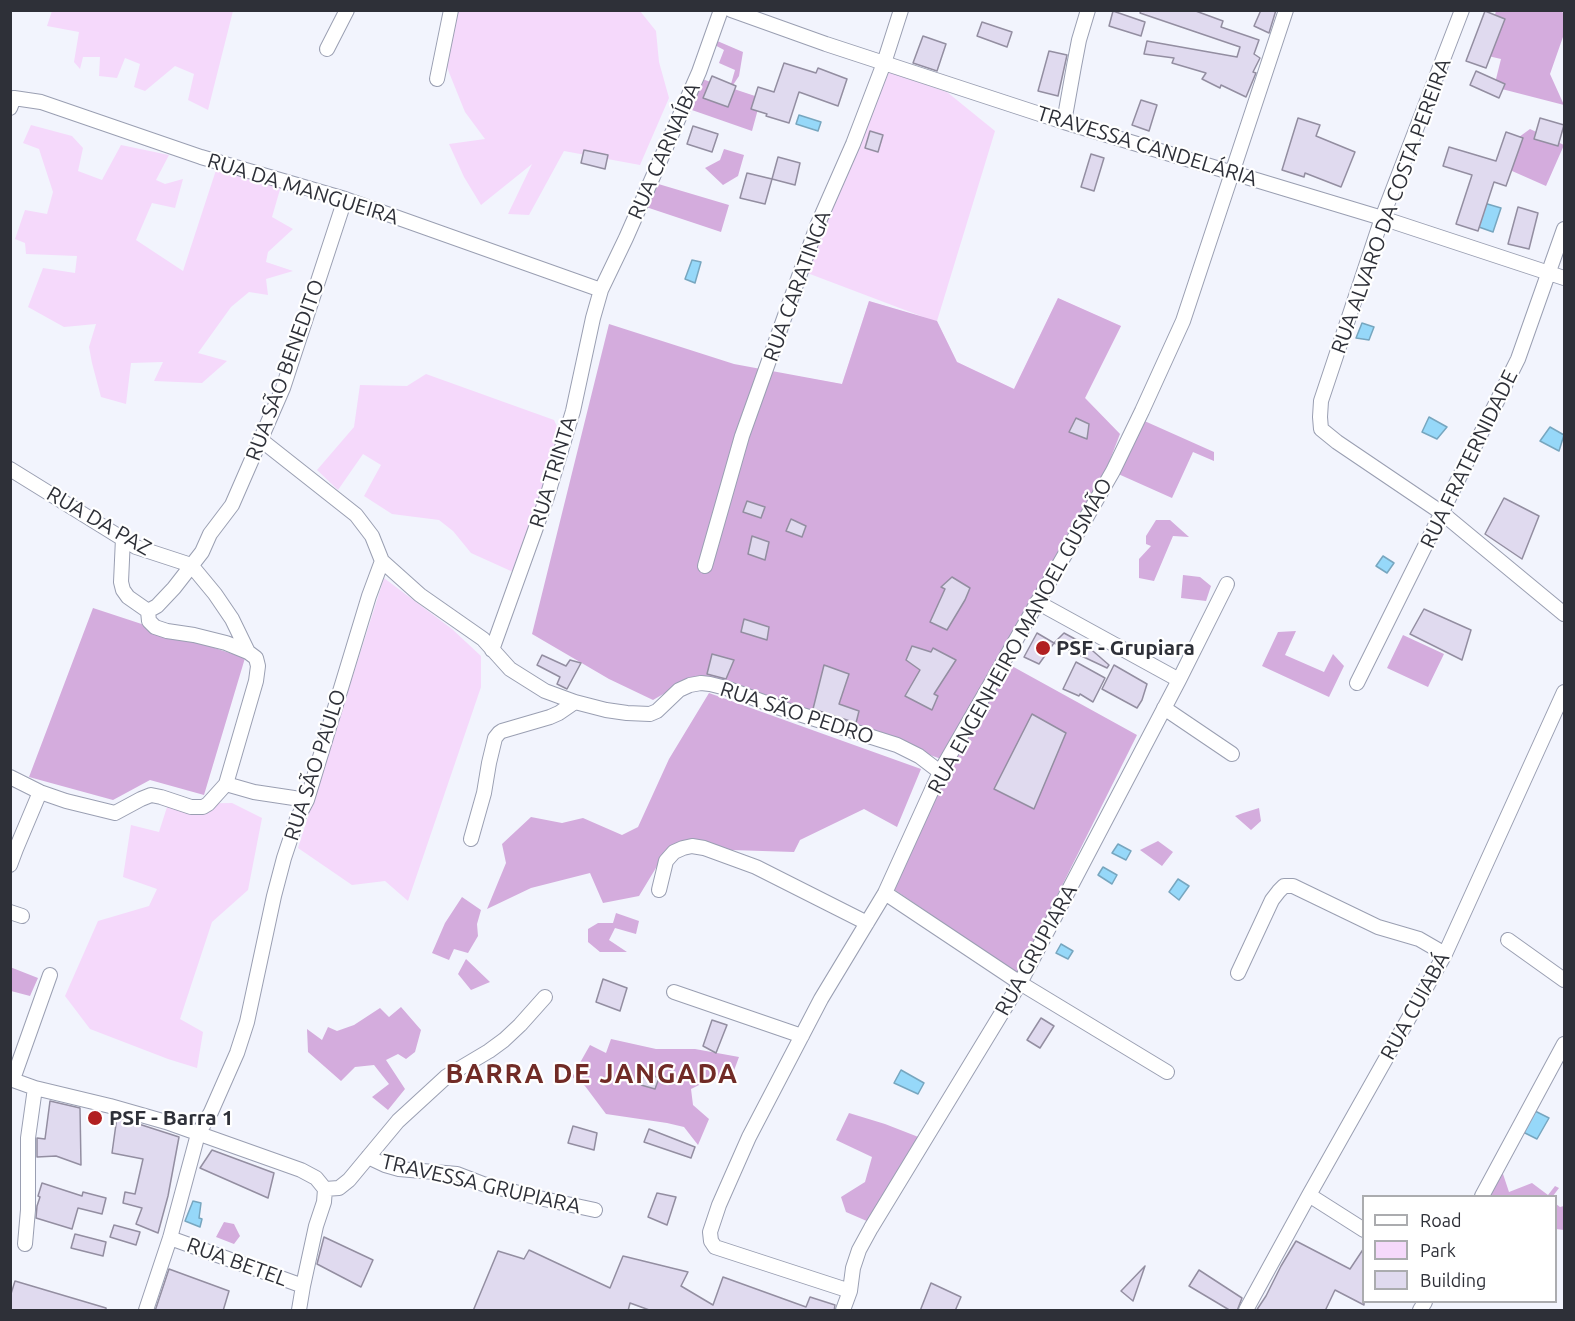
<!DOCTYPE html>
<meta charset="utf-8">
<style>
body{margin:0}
#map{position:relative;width:1575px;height:1321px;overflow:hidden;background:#f2f4fd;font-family:Ubuntu,sans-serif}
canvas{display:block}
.frame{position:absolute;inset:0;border:12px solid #2e3038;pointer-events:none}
.legend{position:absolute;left:1362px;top:1195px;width:195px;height:108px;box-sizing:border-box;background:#fff;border:2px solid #abacaf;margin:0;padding:8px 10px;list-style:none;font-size:18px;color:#2e3038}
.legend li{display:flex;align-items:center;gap:12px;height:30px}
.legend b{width:30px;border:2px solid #abacaf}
</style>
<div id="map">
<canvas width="1575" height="1321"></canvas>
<div class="frame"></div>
<ul class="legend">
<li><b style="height:8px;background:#fff"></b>Road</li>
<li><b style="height:16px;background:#f5d9fb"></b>Park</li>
<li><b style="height:16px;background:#e0daef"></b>Building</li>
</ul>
</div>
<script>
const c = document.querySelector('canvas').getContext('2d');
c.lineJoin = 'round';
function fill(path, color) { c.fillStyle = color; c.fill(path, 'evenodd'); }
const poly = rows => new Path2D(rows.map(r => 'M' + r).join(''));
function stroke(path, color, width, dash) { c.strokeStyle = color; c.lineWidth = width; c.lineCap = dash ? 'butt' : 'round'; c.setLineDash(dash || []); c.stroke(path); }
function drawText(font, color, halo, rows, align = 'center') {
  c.font = font + ' Ubuntu,sans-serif'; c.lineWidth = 4.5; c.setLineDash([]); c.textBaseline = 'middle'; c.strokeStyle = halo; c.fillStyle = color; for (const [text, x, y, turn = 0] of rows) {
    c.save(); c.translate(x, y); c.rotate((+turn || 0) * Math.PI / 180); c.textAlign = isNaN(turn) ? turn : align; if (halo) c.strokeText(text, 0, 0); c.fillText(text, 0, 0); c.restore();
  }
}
fill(poly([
 [52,11,233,11,208,110,188,100,194,74,175,66,145,91,134,87,140,64,125,58,117,78,99,76,100,57,83,57,80,69,74,62,79,32,47,26],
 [458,11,640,11,656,31,659,62,669,98,640,165,564,151,529,215,508,214,532,164,481,205,464,177,449,144,485,139,465,112,446,65],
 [889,72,947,92,995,131,937,321,957,362,1014,389,1058,298,1121,326,1085,398,1120,434,729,552,784,374,842,384,869,301,926,318,802,271],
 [31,125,72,136,83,148,78,171,102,180,121,145,169,155,156,180,165,184,183,179,175,208,152,203,136,240,183,271,217,167,281,186,272,217,293,229,268,252,266,262,293,271,266,279,268,295,249,292,231,307,198,353,227,361,202,383,154,381,163,362,131,363,126,404,101,397,92,363,89,347,96,324,64,327,28,307,43,268,75,273,77,256,26,254,25,243,15,239,25,210,47,214,53,192,39,149,23,143],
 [426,374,554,420,560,433,544,488,513,572,471,553,453,531,439,520,392,514,364,496,381,465,363,454,338,490,317,470,354,427,360,385,407,386],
 [384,578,452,629,481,656,481,687,408,901,385,881,352,885,298,848],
 [232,803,262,818,248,890,212,922,180,1019,203,1032,197,1068,168,1059,90,1029,65,996,98,921,149,906,157,889,123,877,131,825,159,832,168,804]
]), '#f5d9fb');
fill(poly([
 [1558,10,1564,13,1564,34,1550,74,1564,105,1494,87,1501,59,1484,55,1496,11],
 [715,40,743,52,739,76,731,88,761,98,752,131,689,109,702,79,726,87,731,84,735,70,719,63,724,50,713,44],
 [1530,129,1564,145,1546,186,1503,167,1515,140],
 [724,149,744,155,738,176,723,185,705,168,720,160],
 [655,183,729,205,721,232,643,206],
 [1058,298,1121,326,1085,398,1120,434,1091,509,941,759,740,686,691,678,653,700,609,679,532,634,609,324,734,364,842,384,869,301,937,321,957,362,1014,389],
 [1140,419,1214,452,1214,461,1193,452,1172,498,1116,473],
 [1156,520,1170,520,1189,537,1173,536,1154,581,1139,578,1139,559,1151,546,1146,544,1146,536],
 [1183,575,1200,577,1211,586,1206,601,1181,598],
 [93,608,245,658,204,795,150,780,113,800,29,777],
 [1296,631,1285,655,1324,672,1333,654,1344,666,1329,697,1262,666,1278,632],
 [1403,635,1444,654,1428,687,1387,668],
 [1010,665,1137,735,1018,974,892,888,941,775],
 [709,693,921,769,897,827,864,809,800,840,794,852,668,848,639,896,603,903,590,873,531,888,487,909,506,863,502,844,531,817,562,823,583,818,622,835,638,827,669,759],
 [1259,808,1261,821,1251,830,1235,816,1243,813],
 [1158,841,1173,852,1162,866,1140,850],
 [462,897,481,910,477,924,478,936,468,953,454,949,449,960,432,953,445,923],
 [616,913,639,921,636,934,615,928,609,940,627,952,600,952,588,942,588,929,598,923,613,923],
 [466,959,490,982,471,990,458,974],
 [10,967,38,978,30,996,11,991],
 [401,1007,421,1030,415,1052,406,1059,398,1054,386,1060,405,1089,388,1110,372,1097,389,1084,374,1065,355,1067,341,1081,308,1052,307,1029,322,1040,328,1027,337,1031,354,1025,380,1008,389,1017],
 [611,1039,656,1049,695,1049,739,1057,732,1076,711,1079,691,1089,693,1105,709,1119,698,1145,684,1127,667,1123,606,1114,585,1086,572,1077,590,1045,606,1053],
 [849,1113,885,1124,921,1138,869,1222,846,1212,841,1197,865,1182,872,1157,836,1140],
 [1502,1171,1509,1192,1532,1183,1548,1195,1555,1186,1559,1188,1553,1196,1487,1196],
 [1556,1204,1560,1207,1564,1206,1564,1230,1556,1229],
 [224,1222,234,1224,240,1236,234,1244,216,1237]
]), '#d4acdd');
const water = poly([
 [799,115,821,122,818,131,796,124,799,115],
 [1484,203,1501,208,1493,232,1476,226,1484,203],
 [692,260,701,262,695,283,685,279,692,260],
 [1362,323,1374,327,1369,340,1356,338,1362,323],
 [1429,417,1447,427,1437,439,1422,432,1429,417],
 [1550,427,1564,435,1559,451,1540,441,1550,427],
 [1383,556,1394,563,1387,573,1376,566,1383,556],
 [1118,844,1131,851,1126,860,1112,853,1118,844],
 [1103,867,1117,875,1112,884,1098,875,1103,867],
 [1178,879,1189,886,1179,900,1169,892,1178,879],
 [1061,944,1073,951,1068,959,1056,953,1061,944],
 [901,1070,924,1083,918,1094,894,1083,901,1070],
 [1535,1111,1549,1118,1537,1139,1523,1132,1535,1111],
 [193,1201,201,1203,199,1218,202,1219,200,1227,185,1221,193,1201]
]);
fill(water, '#96d8f9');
stroke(water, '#77a6bf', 1.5);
const building = poly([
 [1141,10,1193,10,1223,21,1221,27,1259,40,1254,54,1260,58,1253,72,1256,73,1246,97,1221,85,1220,88,1202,79,1206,73,1172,63,1174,58,1144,54,1147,41,1237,57,1240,47,1140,13,1141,10],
 [1261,10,1276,10,1269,33,1254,26,1261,10],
 [1113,11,1145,22,1141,36,1109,26,1113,11],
 [1485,11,1505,19,1486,68,1466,61,1485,11],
 [982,22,1012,32,1007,47,977,36,982,22],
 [923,36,946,44,937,71,913,63,923,36],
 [1049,51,1067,55,1058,96,1038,91,1049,51],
 [784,63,816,73,818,68,847,79,838,106,799,92,789,123,766,116,767,114,751,109,758,87,774,92,784,63],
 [1476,71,1505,84,1499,98,1470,85,1476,71],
 [712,76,736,86,728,107,703,98,712,76],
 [1141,100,1157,105,1149,131,1132,125,1141,100],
 [1298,118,1320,125,1316,136,1355,152,1341,187,1305,173,1304,177,1282,170,1298,118],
 [1540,118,1564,125,1558,146,1534,139,1540,118],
 [693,126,718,134,712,152,687,144,693,126],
 [870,131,883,135,878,152,865,148,870,131],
 [1506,132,1523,138,1506,186,1494,182,1478,231,1456,224,1472,175,1443,166,1449,147,1496,161,1506,132],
 [584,150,608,155,605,169,581,163,584,150],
 [1091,154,1104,158,1094,191,1081,187,1091,154],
 [778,157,800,163,795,185,772,179,778,157],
 [747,173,772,179,765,204,740,198,747,173],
 [1518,207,1538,213,1529,249,1508,244,1518,207],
 [1076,418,1089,424,1087,439,1069,432,1076,418],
 [1504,498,1539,516,1522,559,1485,534,1504,498],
 [747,501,765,507,761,518,743,512,747,501],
 [791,519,806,526,802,537,786,531,791,519],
 [752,536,769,542,765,560,748,554,752,536],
 [952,577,970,588,965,600,947,630,930,622,945,589,941,587,952,577],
 [1424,609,1471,630,1462,660,1410,634,1424,609],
 [744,619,769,627,767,640,741,632,744,619],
 [1037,633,1054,643,1039,664,1024,657,1037,633],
 [1064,633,1086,645,1109,665,1107,668,1054,643,1064,633],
 [912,646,931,652,933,648,956,660,934,694,938,696,932,710,905,696,920,670,906,660,912,646],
 [712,654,734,660,726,679,707,674,712,654],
 [542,655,566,666,570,660,581,663,567,689,557,684,560,677,537,665,542,655],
 [1076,662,1105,678,1093,702,1080,694,1079,696,1063,689,1076,662],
 [824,665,849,674,839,704,859,711,856,723,813,709,824,665],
 [1114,665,1147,684,1142,700,1137,708,1102,689,1114,665],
 [1032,714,1066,733,1034,809,994,789,1032,714],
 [603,979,627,988,620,1011,596,1002,603,979],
 [1041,1018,1054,1026,1040,1048,1027,1040,1041,1018],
 [712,1020,727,1025,716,1053,703,1046,712,1020],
 [644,1072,659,1078,655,1089,641,1085,644,1072],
 [50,1101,80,1108,81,1165,56,1156,37,1157,37,1138,45,1139,50,1101],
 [117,1117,179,1137,168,1196,158,1233,136,1224,142,1208,123,1203,125,1192,135,1194,143,1159,112,1153,117,1117],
 [573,1126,597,1133,594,1150,568,1143,573,1126],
 [649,1129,695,1147,691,1158,644,1142,649,1129],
 [212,1150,274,1173,268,1198,200,1168,212,1150],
 [42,1183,82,1196,83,1192,106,1198,102,1214,78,1208,72,1229,36,1218,37,1206,40,1197,38,1196,42,1183],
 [657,1193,676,1197,667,1225,648,1217,657,1193],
 [114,1225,140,1232,136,1245,110,1237,114,1225],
 [75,1234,106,1242,103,1256,71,1248,75,1234],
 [324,1237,373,1260,361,1287,317,1264,324,1237],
 [1296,1241,1350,1269,1364,1248,1364,1305,1335,1290,1325,1311,1256,1311,1266,1296,1281,1266,1296,1241],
 [529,1250,610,1288,623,1256,688,1272,681,1286,713,1305,723,1277,806,1307,810,1297,835,1305,834,1311,652,1311,630,1303,628,1311,473,1311,498,1251,524,1259,529,1250],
 [1145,1266,1133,1301,1121,1291,1145,1266],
 [169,1269,229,1291,223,1311,155,1311,169,1269],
 [1199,1270,1242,1298,1237,1311,1231,1311,1189,1286,1199,1270],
 [15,1281,106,1308,106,1311,10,1311,10,1297,15,1281],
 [931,1283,961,1297,955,1311,920,1311,931,1283]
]);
fill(building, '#e0daef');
stroke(building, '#938ea1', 1.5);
const street = poly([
 [731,10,826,44,1064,122,1382,218,1564,278],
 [1462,10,1382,218,1321,401,1320,417,1321,429,1337,442,1442,513,1564,614],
 [327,49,347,10],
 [437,79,451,10],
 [10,108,14,98,41,102,201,157,345,199,601,290],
 [1064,122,1074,66,1079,40,1088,10],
 [10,469,136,547,191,565],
 [123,538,121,582,123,590,128,597,148,611],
 [382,561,420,595,483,639,510,669,545,691,575,702,606,710,627,713,650,714,657,711,679,690,690,685,701,683,710,684,726,688,777,707,897,745,919,756,940,772],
 [191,565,215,594,232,619,248,652],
 [705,566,742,436,817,226,853,144,884,63,901,10],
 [1037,602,1179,680],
 [492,650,547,497,573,411,593,318,601,290,626,238,699,72,721,10],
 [1357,683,1518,359,1564,229],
 [1164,708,1232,754],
 [10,777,40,792,66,801,115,813,141,799,151,795,161,797,191,807,203,807,208,804,226,784,254,792,307,800],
 [226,784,256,681,258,666,256,658,248,652,226,643,194,635,167,631,155,627,149,621,148,611,157,606,174,588,202,552,210,534,232,505,283,388,345,199],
 [471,839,484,793,489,763,495,738,499,733,502,731,550,717,559,713,575,702],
 [10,865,16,849,40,792],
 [659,890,666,861,674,852,683,848,692,846,704,848,756,867,867,923],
 [885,893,1020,983,1167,1072],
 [10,912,22,916],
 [1508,940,1564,980],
 [1238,973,1272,900,1279,891,1284,886,1293,886,1378,927,1419,939,1445,954],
 [674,992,802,1036],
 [10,1079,35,1088,110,1106,166,1122,301,1170,316,1178,325,1189,324,1202,316,1226,303,1286,299,1310],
 [13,1079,50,975],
 [368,1157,385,1165,399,1169,457,1174,483,1184,539,1198,595,1210],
 [325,1189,339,1188,349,1180,398,1121,447,1076,489,1051,504,1040,520,1025,545,997],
 [1309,1195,1364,1230],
 [1482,1196,1564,1044],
 [170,1238,303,1286],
 [25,1244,28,1210,28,1138,35,1088],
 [850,1291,715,1247,711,1241,710,1232,719,1205,749,1137,821,999,885,893,940,772,1113,471,1142,411,1183,321,1286,10],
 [146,1310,170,1238,198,1134,211,1112,237,1053,247,1022,274,896,284,858,297,819,307,800,369,596,382,561,372,536,356,515,261,440],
 [843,1310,850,1291,853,1268,859,1250,871,1228,1020,983,1179,680,1227,584],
 [1246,1310,1309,1195,1445,954,1564,692],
 [1420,1310,1425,1302]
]);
stroke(street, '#9a9fb2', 16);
stroke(street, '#fff', 14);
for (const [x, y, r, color] of [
 [1043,648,8,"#b12021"],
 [95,1118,8,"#b12021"]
]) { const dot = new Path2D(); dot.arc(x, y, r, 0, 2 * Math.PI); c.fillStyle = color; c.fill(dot); stroke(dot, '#fff', 2); }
drawText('21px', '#2e3038', '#fff', [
 ["TRAVESSA CANDELÁRIA",1147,146,17],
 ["RUA CARNAÍBA",664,151,-66],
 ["RUA DA MANGUEIRA",303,189,17],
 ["RUA ALVARO DA COSTA PEREIRA",1391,206,-70],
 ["RUA CARATINGA",797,286,-70],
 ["RUA SÃO BENEDITO",285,370,-70],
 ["RUA FRATERNIDADE",1469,459,-64],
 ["RUA TRINTA",553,472,-73],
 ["RUA DA PAZ",99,521,30],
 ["RUA ENGENHEIRO MANOEL GUSMÃO",1020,636,-61],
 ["RUA SÃO PEDRO",797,713,18],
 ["RUA SÃO PAULO",315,765,-72],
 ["RUA GRUPIARA",1036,950,-61],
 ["RUA CUIABÁ",1415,1006,-61],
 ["TRAVESSA GRUPIARA",481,1184,13],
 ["RUA BETEL",237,1262,20]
]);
drawText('bold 21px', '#2e3038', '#fff', [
 ["PSF - Grupiara",1056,648],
 ["PSF - Barra 1",109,1118]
], 'left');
c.letterSpacing = '1.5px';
drawText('bold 27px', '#712b26', '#fff', [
 ["BARRA DE JANGADA",592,1074]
]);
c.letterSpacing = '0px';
</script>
